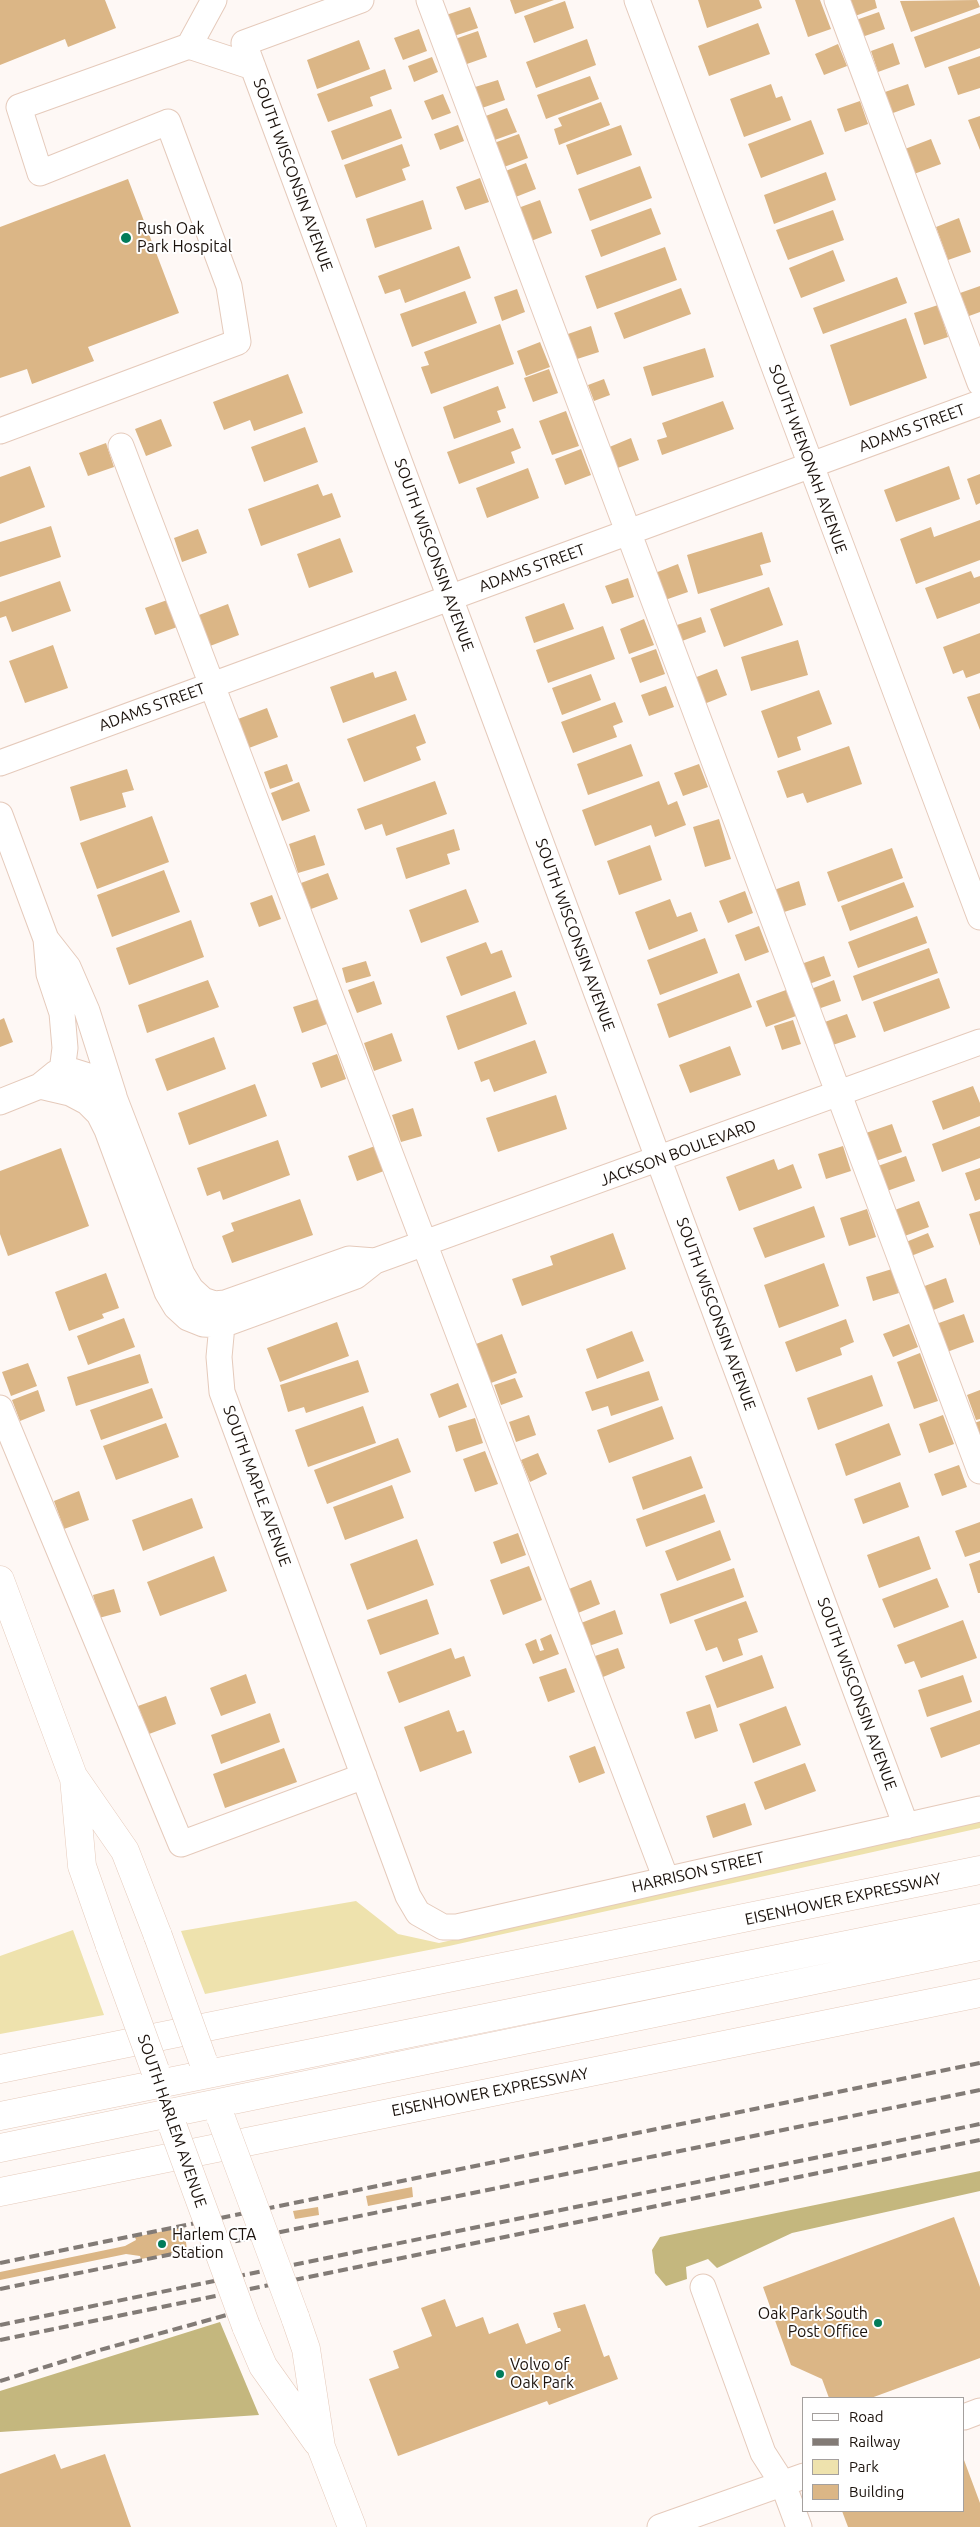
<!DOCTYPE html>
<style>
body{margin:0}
#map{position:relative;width:980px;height:2527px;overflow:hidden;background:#fef8f5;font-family:Ubuntu,sans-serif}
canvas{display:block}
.legend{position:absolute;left:802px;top:2397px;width:162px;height:115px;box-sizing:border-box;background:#fff;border:1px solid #a4a09e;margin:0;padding:6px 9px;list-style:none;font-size:15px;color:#1b120c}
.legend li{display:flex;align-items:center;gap:10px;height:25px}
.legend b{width:25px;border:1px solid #a4a09e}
</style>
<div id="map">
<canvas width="980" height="2527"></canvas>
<ul class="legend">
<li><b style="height:6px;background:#fff"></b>Road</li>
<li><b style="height:6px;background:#827b76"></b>Railway</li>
<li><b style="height:14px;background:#eee2ad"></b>Park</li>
<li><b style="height:14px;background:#dbb686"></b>Building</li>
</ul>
</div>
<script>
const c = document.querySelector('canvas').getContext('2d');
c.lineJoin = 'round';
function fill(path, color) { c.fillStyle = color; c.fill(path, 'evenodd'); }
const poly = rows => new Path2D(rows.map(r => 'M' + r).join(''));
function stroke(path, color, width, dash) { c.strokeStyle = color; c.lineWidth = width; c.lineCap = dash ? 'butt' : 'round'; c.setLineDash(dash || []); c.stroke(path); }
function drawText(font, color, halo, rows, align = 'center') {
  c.font = font + ' Ubuntu,sans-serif'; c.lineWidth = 4; c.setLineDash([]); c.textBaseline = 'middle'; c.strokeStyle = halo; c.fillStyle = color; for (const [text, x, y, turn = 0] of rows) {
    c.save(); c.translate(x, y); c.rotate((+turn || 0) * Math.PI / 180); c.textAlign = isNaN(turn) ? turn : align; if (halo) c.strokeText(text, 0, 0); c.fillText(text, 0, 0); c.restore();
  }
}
fill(poly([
 [980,1820,980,1828,864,1854,449,1946,205,1994,181,1931,356,1901,398,1934,439,1943],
 [73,1930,104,2015,0,2034,0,1956]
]), '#eee2ad');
fill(poly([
 [980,2171,980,2191,792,2233,717,2268,708,2259,686,2267,687,2279,666,2286,655,2273,652,2250,660,2237],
 [220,2322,259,2415,0,2432,0,2391]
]), '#c4b77e');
fill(poly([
 [0,0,105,0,116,28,68,47,65,39,0,65],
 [510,0,554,0,515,14],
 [698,0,759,0,762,8,707,28],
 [795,0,820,0,831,29,808,37],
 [849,0,875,0,877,8,855,16],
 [977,0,980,7,911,32,900,1],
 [565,1,574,28,534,43,524,16],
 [470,7,478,28,454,36,446,15],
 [879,12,885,29,862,37,856,20],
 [980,13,980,48,925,68,914,37],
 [758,23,770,54,709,76,698,46],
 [419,29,427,51,403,60,394,38],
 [478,31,487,57,464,65,455,39],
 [587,39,596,65,536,88,526,62],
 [359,40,370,69,317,89,307,60],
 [893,43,900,64,878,72,871,51],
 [838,44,847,66,824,75,815,54],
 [980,56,980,88,958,95,948,67],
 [432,57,438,72,414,82,408,66],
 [385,69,392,89,370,97,373,106,328,122,317,94],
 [590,76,599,99,546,119,537,95],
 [498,80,505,100,482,108,475,87],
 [771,84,776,98,782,96,791,120,744,137,730,99],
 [908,84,915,105,893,113,885,92],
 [443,94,451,113,432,120,424,101],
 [860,101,868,124,845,132,837,109],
 [601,102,610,125,559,145,554,129,562,126,558,118],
 [507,108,517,132,492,141,483,117],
 [391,109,402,138,342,160,331,131],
 [980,116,980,150,968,120],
 [811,120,824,154,761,178,748,144],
 [458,125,464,141,440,150,434,134],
 [621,125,632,155,577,175,566,145],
 [519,134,528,158,504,167,494,143],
 [931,139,941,164,914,174,905,149],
 [402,144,410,166,402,169,406,180,356,198,344,165],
 [526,163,536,189,513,198,503,172],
 [640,166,652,198,590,221,578,189],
 [826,172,836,200,774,224,764,195],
 [480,178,489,202,465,210,456,187],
 [128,179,179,313,88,347,94,361,32,384,27,369,0,378,0,227],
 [423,200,432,229,375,248,366,219],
 [540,200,552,233,531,241,518,208],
 [651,208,661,234,601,257,591,230],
 [833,210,844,240,788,260,776,230],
 [959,218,971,252,948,260,936,227],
 [459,246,471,278,405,303,400,289,385,294,378,276],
 [665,247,677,280,597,309,585,276],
 [833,250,845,281,801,298,789,268],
 [897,277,907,303,823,334,813,308],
 [980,286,980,312,969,316,960,293],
 [681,288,691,314,624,339,614,313],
 [517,289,525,312,502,321,494,297],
 [465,291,477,323,412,347,400,314],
 [938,305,948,337,924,345,914,313],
 [906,318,927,378,850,406,830,345],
 [500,324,514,364,431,394,421,367,429,365,424,352],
 [591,326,599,352,574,360,565,335],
 [540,342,550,367,526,376,517,351],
 [705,348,714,377,652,396,643,367],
 [549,369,558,393,533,402,524,378],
 [288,374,303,413,254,431,250,420,224,430,213,402],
 [604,379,610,395,594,401,588,385],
 [498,386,506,408,497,411,501,422,454,439,443,407],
 [723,401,734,429,662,455,657,440,667,437,662,423],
 [566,411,579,446,552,455,539,421],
 [161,419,172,446,146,456,135,429],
 [305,427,318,462,264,482,251,447],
 [513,428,521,448,511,452,515,463,459,484,447,452],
 [631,438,639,460,615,469,607,448],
 [106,443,114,467,88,476,79,453],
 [581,449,591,475,565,485,555,459],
 [30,466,45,507,0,524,0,477],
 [949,466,960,499,896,522,884,490],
 [528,468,539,498,487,518,476,488],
 [980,474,980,503,976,505,967,479],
 [318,484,323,496,332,493,341,517,261,546,248,509],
 [980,520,980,560,916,584,900,539,931,527,934,537],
 [51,526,61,557,0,577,0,542],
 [198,529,207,553,182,562,174,538],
 [762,532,771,562,760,565,763,575,698,594,687,555],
 [340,538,353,572,309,588,297,554],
 [678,564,688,592,665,600,655,573],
 [971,571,974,578,980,576,980,603,937,619,925,588],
 [628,578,634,597,612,604,605,586],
 [60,581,71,611,12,632,6,616,0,618,0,602],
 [769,587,783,625,724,647,710,609],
 [170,599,180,626,155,635,145,608],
 [564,603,574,629,534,643,525,617],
 [228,604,239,635,210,646,199,615],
 [701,617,706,632,682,641,677,625],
 [644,619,654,645,629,654,620,629],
 [603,626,615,659,548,683,536,650],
 [980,633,980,673,966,678,963,670,953,674,943,647],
 [798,640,808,675,751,691,741,657],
 [53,645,68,688,25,703,9,661],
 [656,649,665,674,640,683,631,658],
 [717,669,727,695,704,704,694,678],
 [396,671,407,700,343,723,330,687,373,672,375,678],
 [591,674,601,700,562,715,552,688],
 [666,686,674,707,649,716,641,695],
 [819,690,832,724,797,737,801,750,778,758,761,711],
 [980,693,980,730,967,697],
 [615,702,623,722,613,726,617,737,573,753,561,722],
 [267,708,278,737,249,748,238,719],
 [415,714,426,743,416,747,421,760,364,782,347,739],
 [631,744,643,776,588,795,577,764],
 [849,746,862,784,807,803,803,793,787,798,777,771],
 [287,764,293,781,270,789,264,772],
 [699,764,708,787,683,796,674,773],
 [127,769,134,790,122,793,126,807,80,821,70,787],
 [435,781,447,814,386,836,382,824,365,830,357,809],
 [659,781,668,805,677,801,686,825,655,837,651,825,595,846,582,810],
 [299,782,310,811,282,821,271,793],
 [152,816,169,862,97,889,80,843],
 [719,819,731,859,705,867,693,827],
 [454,829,460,850,447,854,450,864,406,879,396,848],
 [315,835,325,865,298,873,289,844],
 [650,845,662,880,619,895,607,861],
 [892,848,903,878,838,902,827,872],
 [164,870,180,912,112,937,97,895],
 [328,873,338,899,311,909,301,883],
 [799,881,806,905,781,913,774,890],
 [904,882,914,907,850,931,841,906],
 [466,889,479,922,421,943,409,910],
 [745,891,753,913,728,923,719,901],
 [272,895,281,919,259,927,250,903],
 [670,899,677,917,691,912,698,931,649,950,635,912],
 [917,916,927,943,858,968,848,942],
 [191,920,204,957,129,985,116,948],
 [759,926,769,952,745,961,735,935],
 [705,938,718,973,660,995,647,960],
 [486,942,491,954,502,950,512,977,461,996,446,957],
 [929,948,938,973,862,1001,853,976],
 [824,956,831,976,809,984,801,964],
 [366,961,371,976,346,983,342,968],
 [739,973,752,1007,669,1038,657,1004],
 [939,978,950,1008,884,1032,873,1002],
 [208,980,219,1007,147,1033,138,1005],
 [834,980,841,1001,818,1009,811,989],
 [374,981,382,1004,357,1013,348,990],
 [786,990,796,1016,766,1027,756,1001],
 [515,991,527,1024,458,1050,446,1016],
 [318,999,327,1024,302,1033,293,1007],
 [847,1014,856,1037,830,1046,822,1023],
 [4,1018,13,1042,0,1047,0,1020],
 [793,1020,801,1044,782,1050,774,1026],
 [392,1033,402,1061,374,1071,364,1043],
 [214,1037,226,1069,167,1091,155,1059],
 [535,1040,547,1073,494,1092,489,1079,481,1082,474,1062],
 [730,1046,741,1075,690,1093,679,1065],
 [337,1054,346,1079,321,1088,312,1063],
 [255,1084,267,1116,189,1145,178,1113],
 [973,1086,980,1103,980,1116,943,1130,932,1101],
 [556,1095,567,1129,498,1152,486,1118],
 [413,1108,422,1136,401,1142,392,1115],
 [892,1124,902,1152,873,1162,863,1134],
 [980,1126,980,1158,942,1172,932,1144],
 [278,1140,290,1175,223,1200,220,1191,207,1196,197,1168],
 [375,1146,384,1171,357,1181,348,1156],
 [843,1146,851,1171,826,1179,818,1154],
 [61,1148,89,1226,8,1256,0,1234,0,1171],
 [906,1156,915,1181,887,1191,878,1166],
 [774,1159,778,1170,793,1164,802,1188,739,1211,726,1177],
 [980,1168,980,1199,975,1201,965,1173],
 [300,1199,313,1235,232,1263,222,1236,234,1231,231,1223],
 [919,1201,929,1227,902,1237,892,1211],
 [814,1206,825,1237,765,1258,753,1228],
 [867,1209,876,1237,849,1246,840,1218],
 [980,1211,980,1246,969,1214],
 [613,1233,626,1269,522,1306,512,1279,553,1265,550,1256],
 [928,1233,934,1247,911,1256,906,1242],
 [824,1263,839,1306,779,1328,764,1285],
 [892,1269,899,1293,873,1301,866,1277],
 [106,1273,119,1308,102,1314,104,1318,69,1331,55,1292],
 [946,1278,954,1302,931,1311,922,1287],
 [964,1314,974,1342,947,1352,936,1324],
 [124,1318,135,1347,88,1365,77,1336],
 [846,1319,854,1342,840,1348,842,1355,796,1372,785,1342],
 [337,1322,349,1356,280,1382,267,1348],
 [909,1324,918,1347,893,1357,883,1334],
 [632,1331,644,1361,597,1379,586,1349],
 [502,1334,517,1373,491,1383,476,1344],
 [920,1353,938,1401,914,1409,897,1362],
 [140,1354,149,1383,76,1406,67,1377],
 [358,1360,369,1392,306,1413,304,1407,288,1412,280,1385],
 [28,1363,37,1386,11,1396,2,1372],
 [649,1371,659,1400,611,1416,608,1406,592,1411,585,1392],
 [872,1375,883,1406,818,1430,807,1398],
 [515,1378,523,1397,501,1405,494,1385],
 [458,1383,467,1407,439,1418,430,1394],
 [152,1388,163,1418,101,1440,90,1410],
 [38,1390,45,1411,20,1421,12,1400],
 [980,1390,980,1419,976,1420,967,1395],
 [363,1406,376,1443,308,1467,295,1430],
 [662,1406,674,1439,609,1463,597,1430],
 [529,1415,536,1435,516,1442,509,1422],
 [943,1415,954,1444,929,1453,919,1424],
 [475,1418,483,1443,456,1452,448,1426],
 [980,1421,980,1438,974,1423],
 [166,1423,179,1457,116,1480,103,1446],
 [889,1423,901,1455,846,1476,835,1444],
 [398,1438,411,1472,327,1504,314,1470],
 [485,1451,498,1484,475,1492,463,1459],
 [538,1453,547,1474,530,1482,521,1460],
 [691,1456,703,1488,643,1510,632,1477],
 [959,1465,967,1487,942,1496,934,1474],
 [900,1482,909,1507,863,1524,854,1499],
 [392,1485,404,1518,345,1540,333,1507],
 [79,1491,89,1520,64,1529,54,1501],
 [705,1494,715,1522,646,1547,636,1519],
 [192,1498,203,1528,143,1551,132,1520],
 [980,1522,980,1552,965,1557,955,1531],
 [720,1530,731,1560,677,1581,665,1551],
 [518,1533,526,1555,501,1564,493,1542],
 [919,1536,931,1569,879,1588,867,1555],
 [417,1539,434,1585,367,1610,350,1564],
 [214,1556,227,1591,160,1616,147,1582],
 [980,1560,980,1593,978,1593,969,1564],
 [529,1566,542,1600,503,1615,490,1580],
 [734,1568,744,1597,670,1624,660,1594],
 [937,1578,949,1607,894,1628,882,1599],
 [591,1580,600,1604,578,1613,569,1589],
 [114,1589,121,1612,99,1618,93,1595],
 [427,1599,439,1634,380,1655,367,1620],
 [746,1601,758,1632,738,1639,743,1655,723,1662,717,1647,706,1651,694,1620],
 [615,1610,623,1634,589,1646,581,1623],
 [963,1620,977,1658,921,1678,914,1661,905,1664,897,1645],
 [551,1634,559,1654,533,1664,525,1644,536,1639,540,1651,544,1650,540,1639],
 [451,1648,455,1659,464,1656,471,1676,399,1703,387,1672],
 [618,1648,625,1668,603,1677,595,1656],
 [762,1655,774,1688,717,1708,705,1676],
 [566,1668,575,1692,548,1702,539,1677],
 [246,1674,256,1703,221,1716,210,1688],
 [963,1675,972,1702,927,1717,918,1690],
 [166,1696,176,1724,149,1734,138,1706],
 [710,1704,718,1731,695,1739,686,1712],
 [786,1706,801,1745,753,1763,739,1724],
 [449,1710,457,1732,464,1730,472,1753,420,1772,404,1727],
 [980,1710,980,1744,941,1758,930,1728],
 [270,1713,280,1742,221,1764,211,1735],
 [595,1746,605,1773,579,1783,569,1756],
 [284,1748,297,1782,225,1808,213,1774],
 [805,1763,816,1791,765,1810,754,1782],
 [745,1803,752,1825,713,1838,706,1816],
 [412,2187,413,2197,368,2206,366,2196],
 [318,2207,319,2215,295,2219,293,2211],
 [954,2217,980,2287,980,2358,871,2398,829,2398,822,2379,791,2365,763,2287],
 [184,2227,187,2250,141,2259,140,2256,126,2254,0,2280,0,2272,125,2246,136,2240,135,2237],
 [445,2299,456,2327,483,2317,489,2334,518,2323,526,2344,561,2331,560,2328,558,2328,553,2313,585,2304,604,2357,609,2355,618,2379,549,2405,547,2401,398,2456,369,2379,399,2368,393,2351,432,2336,421,2308],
 [55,2454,61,2469,105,2454,131,2527,0,2527,0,2474],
 [964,2460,980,2503,980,2527,848,2527,842,2511,964,2511]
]), '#dbb686');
const minor = poly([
 [361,0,244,43,906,1826],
 [429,0,980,1471],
 [637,0,980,917],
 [837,0,980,383],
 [189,46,214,0],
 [0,431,238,342,229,286,168,122,40,173,19,107,189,46,253,67],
 [121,446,666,1879],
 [0,763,980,403],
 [0,815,46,939,49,974,62,1013,65,1048,62,1071],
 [46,939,68,967,87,1011,114,1096],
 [40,1086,56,1073,72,1071,88,1076,102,1084,114,1097,182,1274,191,1289,203,1300,215,1304,225,1303,349,1259,375,1261],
 [0,1102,40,1086,70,1093,87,1102,99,1114,107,1130,167,1292,176,1307,188,1318,203,1324,222,1325,356,1276,375,1261,980,1042],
 [222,1325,219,1357,222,1392,408,1896,418,1913,443,1927,457,1927,980,1809],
 [0,1408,181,1844,364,1776],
 [703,2287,763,2453,783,2484,799,2527],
 [964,2417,980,2411],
 [660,2527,804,2476]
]);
const major = poly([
 [0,1580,73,1776,125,1851,158,1936],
 [74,1778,82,1866,110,1946],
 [295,2317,306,2349,321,2447,352,2527],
 [246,2326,263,2366,317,2442]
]);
const highway = poly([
 [0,2069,980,1870],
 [0,2116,980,1918],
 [0,2148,980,1946],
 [0,2192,980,1993]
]);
stroke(minor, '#e5cabb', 27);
stroke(major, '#e5cabb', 29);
stroke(highway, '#e5cabb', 29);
stroke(minor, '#fff', 25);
stroke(major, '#fff', 28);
stroke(highway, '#fff', 28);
stroke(poly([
 [0,2263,980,2063],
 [0,2289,980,2090],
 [0,2325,980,2124],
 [0,2340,980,2140],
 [0,2381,100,2350,252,2308]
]), '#827b76', 4, [10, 5]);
const majorBridge = poly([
 [158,1936,203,2061],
 [110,1946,155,2070],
 [221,2118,295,2317],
 [173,2127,246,2326]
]);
stroke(majorBridge, '#e5cabb', 29, []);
stroke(majorBridge, '#fff', 28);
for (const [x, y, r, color] of [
 [126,238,6,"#027c5a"],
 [162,2244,5,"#027c5a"],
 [878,2323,5,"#027c5a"],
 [500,2374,5,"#027c5a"]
]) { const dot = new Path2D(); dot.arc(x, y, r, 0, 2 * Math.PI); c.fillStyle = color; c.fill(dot); stroke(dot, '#fff', 2); }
drawText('16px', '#1b120c', '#fff', [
 ["SOUTH WISCONSIN AVENUE",293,175,70],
 ["ADAMS STREET",912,428,-20],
 ["SOUTH WENONAH AVENUE",808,459,70],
 ["SOUTH WISCONSIN AVENUE",434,555,70],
 ["ADAMS STREET",532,568,-20],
 ["ADAMS STREET",152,707,-20],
 ["SOUTH WISCONSIN AVENUE",575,935,70],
 ["JACKSON BOULEVARD",678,1153,-20],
 ["SOUTH WISCONSIN AVENUE",716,1314,70],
 ["SOUTH MAPLE AVENUE",257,1486,70],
 ["SOUTH WISCONSIN AVENUE",857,1694,70],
 ["HARRISON STREET",698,1872,-13],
 ["EISENHOWER EXPRESSWAY",843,1899,-12],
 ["EISENHOWER EXPRESSWAY",490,2092,-11],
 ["SOUTH HARLEM AVENUE",172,2121,71]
]);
drawText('16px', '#1b120c', '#fff', [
 ["Rush Oak",137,229],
 ["Park Hospital",137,247],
 ["Harlem CTA",172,2235],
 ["Station",172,2253],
 ["Oak Park South",868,2314,"right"],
 ["Post Office",868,2332,"right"],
 ["Volvo of",510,2365],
 ["Oak Park",510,2383]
], 'left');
</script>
